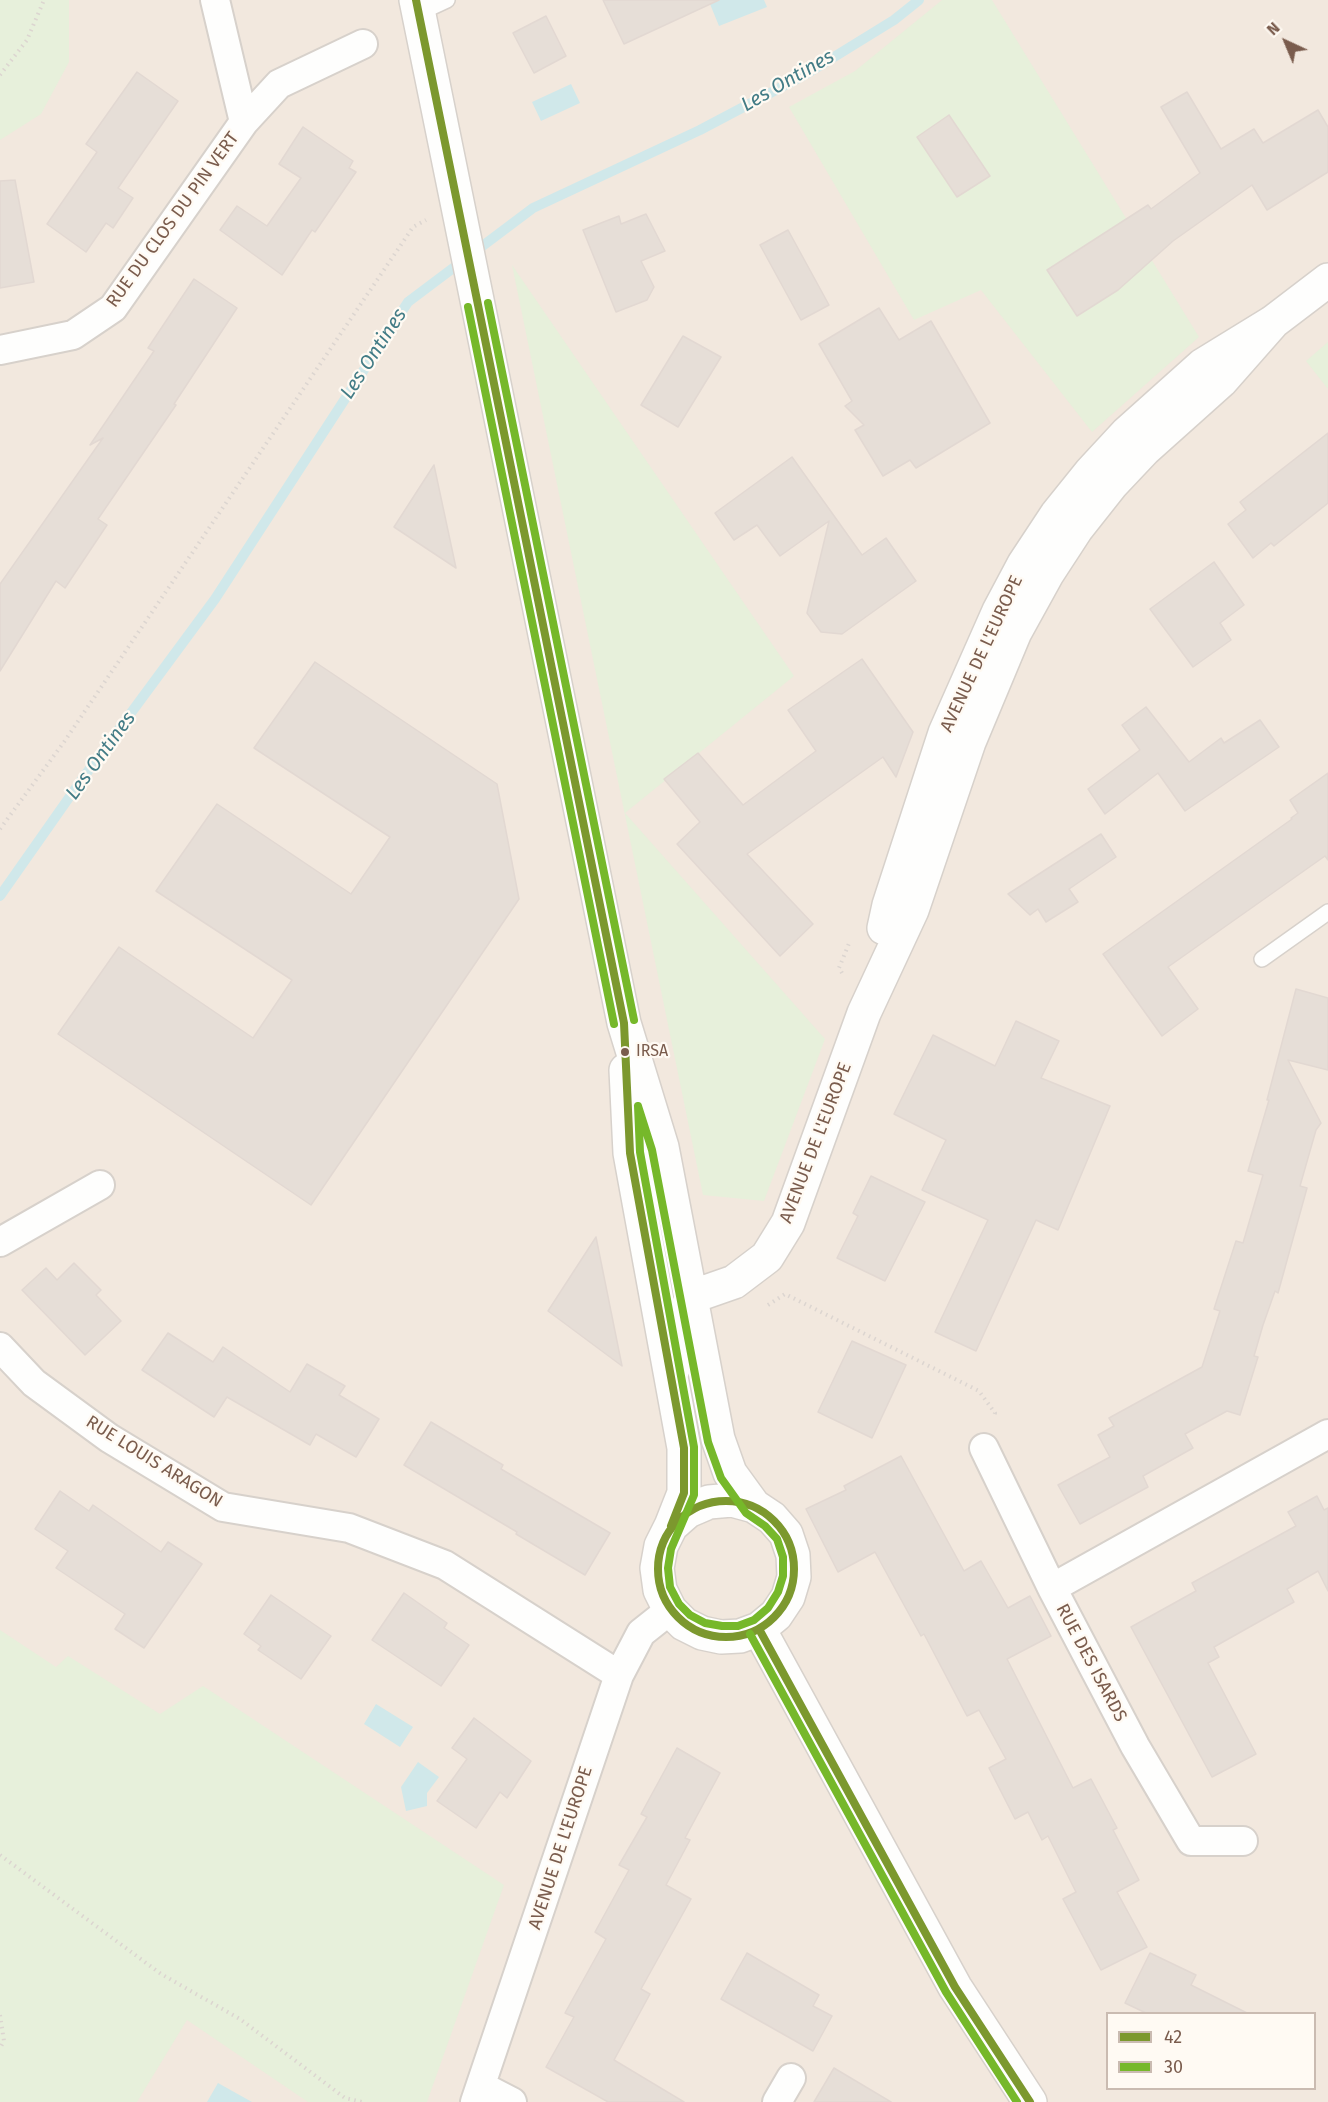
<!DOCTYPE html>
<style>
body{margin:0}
#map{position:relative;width:1328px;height:2102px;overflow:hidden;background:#f9f5f0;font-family:"Fira Sans",sans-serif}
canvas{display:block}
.legend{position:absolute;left:1106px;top:2012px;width:210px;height:78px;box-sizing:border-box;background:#fffaf3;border:2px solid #cabbb1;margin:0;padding:8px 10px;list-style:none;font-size:18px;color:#7a5c4d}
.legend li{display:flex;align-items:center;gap:12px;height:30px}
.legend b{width:30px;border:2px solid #cabbb1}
.north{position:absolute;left:1256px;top:12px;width:60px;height:60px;-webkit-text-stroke:4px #fffaf3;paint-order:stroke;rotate:316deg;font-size:16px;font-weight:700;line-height:24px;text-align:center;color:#7a5c4d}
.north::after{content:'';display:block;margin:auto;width:21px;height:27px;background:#7a5c4d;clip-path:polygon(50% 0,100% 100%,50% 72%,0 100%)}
</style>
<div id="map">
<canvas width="1328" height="2102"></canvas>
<ul class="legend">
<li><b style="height:8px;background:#7c982e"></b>42</li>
<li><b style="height:8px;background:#76b82a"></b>30</li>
</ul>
<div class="north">N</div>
</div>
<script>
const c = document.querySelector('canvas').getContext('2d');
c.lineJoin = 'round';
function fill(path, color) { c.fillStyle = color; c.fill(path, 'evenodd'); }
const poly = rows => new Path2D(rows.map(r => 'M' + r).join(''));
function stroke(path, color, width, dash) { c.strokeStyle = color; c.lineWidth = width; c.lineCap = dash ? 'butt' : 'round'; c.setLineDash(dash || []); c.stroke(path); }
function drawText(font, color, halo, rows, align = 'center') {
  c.font = font + ' "Fira Sans",sans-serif'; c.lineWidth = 4.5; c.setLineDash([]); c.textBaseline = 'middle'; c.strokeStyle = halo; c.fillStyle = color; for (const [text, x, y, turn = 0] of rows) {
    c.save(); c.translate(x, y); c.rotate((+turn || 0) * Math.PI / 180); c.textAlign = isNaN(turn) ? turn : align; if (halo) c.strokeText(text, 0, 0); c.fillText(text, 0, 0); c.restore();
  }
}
fill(poly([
 [0,0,1328,0,1328,2102,0,2102],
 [1108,2014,1314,2014,1314,2088,1108,2088]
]), '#f2e8de');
fill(poly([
 [0,0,69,0,69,62,41,114,0,140],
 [942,0,992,0,1199,337,1092,432,981,290,914,320,789,107,855,71],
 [512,265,794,676,625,813,825,1039,764,1201,703,1195],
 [1328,342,1328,389,1306,361],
 [0,1630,56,1667,68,1656,160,1714,203,1686,504,1885,427,2102,308,2102,187,2020,137,2102,0,2102]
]), '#e7f0db');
fill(poly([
 [720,0,764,0,767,7,719,26,710,4],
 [571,84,580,103,541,121,532,102],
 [376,1704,413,1727,400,1747,364,1724],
 [418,1762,439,1777,427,1793,427,1806,406,1811,401,1787],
 [218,2083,252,2102,207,2102]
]), '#d0e8ea');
stroke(poly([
 [0,896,80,782,215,599,408,302,533,208,700,130,808,73,894,20,919,0]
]), '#d0e8ea', 10);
const building = poly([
 [603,0,719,0,624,44,603,0],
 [546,16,566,56,534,73,513,33,546,16],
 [137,72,178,101,118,188,133,198,113,228,106,223,86,252,47,224,97,152,86,144,137,72],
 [1187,92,1221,149,1254,129,1263,143,1318,110,1328,127,1328,172,1267,210,1252,185,1173,241,1118,290,1077,316,1047,270,1148,205,1151,209,1200,173,1161,107,1187,92],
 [949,115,990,176,957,197,917,137,949,115],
 [303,127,353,161,349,168,356,172,315,232,312,230,282,275,220,230,237,206,267,226,301,178,279,164,303,127],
 [15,180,34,282,0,288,0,181,15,180],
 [646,214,665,251,641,261,654,287,647,300,616,312,583,230,619,216,621,224,646,214],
 [788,230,829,305,801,320,760,245,788,230],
 [194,279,237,308,174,404,176,405,98,519,107,525,65,588,56,581,0,671,0,584,103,438,90,445,154,351,148,348,194,279],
 [879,308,899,340,931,321,990,423,916,468,910,460,883,476,855,430,864,425,845,406,852,401,819,344,879,308],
 [683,336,721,357,678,427,641,405,683,336],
 [1328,433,1328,503,1274,546,1271,543,1253,558,1228,524,1246,510,1240,502,1328,433],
 [792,457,862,555,886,538,916,581,842,634,821,632,807,613,829,521,780,556,757,525,734,540,715,513,792,457],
 [434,465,456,568,394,527,434,465],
 [1214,562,1244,605,1220,623,1231,640,1193,667,1150,609,1214,562],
 [862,659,913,732,896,777,883,757,747,854,813,924,780,956,677,844,700,822,664,779,698,753,743,805,816,751,788,710,862,659],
 [315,662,497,784,519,899,311,1205,58,1034,119,947,253,1038,292,980,156,891,217,804,351,894,390,837,254,748,315,662],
 [1146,707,1189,762,1221,738,1224,743,1260,720,1279,747,1185,811,1158,773,1105,814,1088,789,1140,750,1122,725,1146,707],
 [1328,773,1328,860,1325,856,1168,967,1198,1009,1162,1036,1103,954,1292,819,1291,818,1298,813,1290,800,1328,773],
 [1101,834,1116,857,1069,889,1078,902,1046,922,1038,909,1030,915,1008,894,1101,834],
 [1296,989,1328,998,1328,1070,1288,1060,1321,1123,1316,1130,1300,1186,1307,1188,1278,1293,1275,1291,1263,1325,1254,1356,1258,1357,1240,1415,1227,1411,1185,1434,1193,1448,1143,1476,1148,1487,1080,1524,1058,1485,1110,1457,1098,1435,1114,1426,1109,1418,1202,1367,1220,1311,1214,1309,1236,1241,1243,1243,1263,1175,1248,1171,1269,1100,1267,1100,1296,989],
 [1016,1021,1059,1041,1041,1078,1110,1106,1058,1230,1036,1220,976,1351,935,1332,988,1220,922,1190,946,1140,894,1114,933,1035,995,1066,1016,1021],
 [871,1176,925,1202,885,1281,837,1258,858,1216,853,1213,871,1176],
 [596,1237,622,1366,548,1311,596,1237],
 [74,1263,101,1290,96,1295,121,1321,85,1355,22,1290,46,1268,57,1280,74,1263],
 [168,1333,213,1362,223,1347,290,1392,307,1364,345,1386,339,1395,379,1419,356,1457,316,1434,310,1445,227,1397,214,1417,142,1370,168,1333],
 [852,1341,906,1365,872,1438,818,1412,852,1341],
 [431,1422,503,1465,501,1469,610,1533,585,1575,516,1534,517,1532,404,1465,431,1422],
 [901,1456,964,1571,981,1561,1008,1608,1030,1596,1051,1636,1007,1659,1073,1788,1091,1779,1117,1828,1113,1830,1139,1880,1117,1892,1147,1947,1101,1970,1063,1899,1076,1892,1048,1836,1042,1840,1028,1812,1015,1819,989,1768,1006,1759,979,1710,967,1716,924,1634,921,1636,875,1552,838,1572,806,1509,846,1490,844,1486,901,1456],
 [60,1491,89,1511,93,1505,161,1552,168,1542,202,1564,144,1648,115,1629,125,1614,56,1568,68,1551,35,1529,60,1491],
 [1317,1496,1324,1510,1328,1508,1328,1591,1318,1571,1287,1589,1294,1602,1214,1647,1219,1657,1208,1663,1256,1754,1212,1777,1131,1627,1196,1591,1192,1583,1296,1526,1288,1512,1317,1496],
 [404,1593,447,1623,444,1628,469,1645,441,1686,372,1640,404,1593],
 [271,1595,331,1636,301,1679,258,1650,261,1646,244,1634,271,1595],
 [474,1718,531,1761,507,1798,500,1792,476,1828,437,1801,467,1759,452,1748,474,1718],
 [677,1748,720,1773,685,1838,690,1840,666,1885,691,1899,641,1989,650,1994,614,2060,684,2102,608,2102,546,2067,574,2017,565,2013,606,1939,595,1932,629,1870,619,1865,647,1817,641,1814,677,1748],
 [747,1953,819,1995,813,2006,832,2016,813,2051,721,1999,747,1953],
 [1150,1953,1196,1975,1191,1985,1247,2013,1146,2013,1125,2003,1150,1953],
 [834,2068,891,2102,814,2102,834,2068]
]);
fill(building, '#e6ded7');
stroke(building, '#e2d8d2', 1.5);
const service = poly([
 [419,13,447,0],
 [1262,959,1328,912]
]);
const minor = poly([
 [244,122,279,84,363,44],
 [0,350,73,335,113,308,244,122,215,0],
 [0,1242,100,1185],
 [0,1347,34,1383,109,1438,223,1507,349,1528,445,1565,619,1675],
 [984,1448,1052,1588],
 [1243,1841,1191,1841,1135,1746,1052,1588,1328,1434],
 [481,2086,512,2102],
 [475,2102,619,1675,641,1633,670,1610],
 [777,2102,791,2078]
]);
const tertiary = poly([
 [416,0,624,1023,662,1147,718,1439,730,1473,754,1506],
 [884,928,889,905,945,733,999,611,1024,564,1057,514,1090,473,1127,433,1203,365,1273,322,1328,280],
 [626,1070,630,1153,684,1448,684,1493,671,1526,661,1546,657,1568,660,1590,670,1610,684,1624,702,1633,721,1637,740,1636,759,1629,776,1615,788,1597,794,1577,793,1555,786,1534,772,1518,754,1506,732,1500,709,1502,688,1511,671,1526],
 [671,1376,691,1297,734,1282,767,1257,788,1223,864,1013,912,910,969,742,1015,632,1047,574,1077,528,1111,485,1145,449,1221,381,1273,322],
 [759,1629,955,1987,1030,2102]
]);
stroke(service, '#d7d1cb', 18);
stroke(minor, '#d7d1cb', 32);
stroke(tertiary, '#d7d1cb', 36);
stroke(poly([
 [0,75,27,40,44,0],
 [0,829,64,742,413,227,426,220],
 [842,973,839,968,850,941],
 [768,1305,785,1294,979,1391,995,1413,994,1416],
 [0,1855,161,1974,240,2019,345,2098,362,2102],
 [0,2015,4,2041,0,2048]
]), '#dcd5d0', 4, [1.5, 4.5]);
stroke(service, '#fefefd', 15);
stroke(minor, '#fefefd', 28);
stroke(tertiary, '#fefefd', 33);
stroke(poly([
 [416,0,624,1023,630,1153,684,1448,684,1493,671,1526],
 '658 1569a68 68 0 1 1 136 0a68 68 0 1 1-136 0Z',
 [759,1629,955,1987,1030,2102]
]), '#7c982e', 8);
stroke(poly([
 [488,303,634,1020],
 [468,307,614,1024],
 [638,1106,652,1150,708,1442,721,1478,746,1513,765,1526,777,1539,783,1557,783,1576,778,1592,768,1608,754,1620,738,1626,722,1626,705,1623,690,1615,679,1604,670,1587,668,1568,671,1549,694,1495,694,1447,640,1152,638,1106],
 [750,1634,946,1992,1017,2102]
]), '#76b82a', 8);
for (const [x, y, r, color] of [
 [625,1052,5,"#7a5c4d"]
]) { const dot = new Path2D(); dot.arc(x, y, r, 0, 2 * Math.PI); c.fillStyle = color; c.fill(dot); stroke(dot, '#fffaf3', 2); }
drawText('16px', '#7a5c4d', '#fffaf3', [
 ["IRSA",636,1052]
], 'left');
drawText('18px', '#7a5c4d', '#fffaf3', [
 ["RUE DU CLOS DU PIN VERT",173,220,-54],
 ["AVENUE DE L'EUROPE",982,654,-65],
 ["AVENUE DE L'EUROPE",816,1143,-69],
 ["RUE LOUIS ARAGON",154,1462,32],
 ["RUE DES ISARDS",1091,1663,62],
 ["AVENUE DE L'EUROPE",561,1848,-72]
]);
drawText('italic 20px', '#437c86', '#fffaf3', [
 ["Les Ontines",788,81,-30],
 ["Les Ontines",374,354,-57],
 ["Les Ontines",101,756,-54]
]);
</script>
